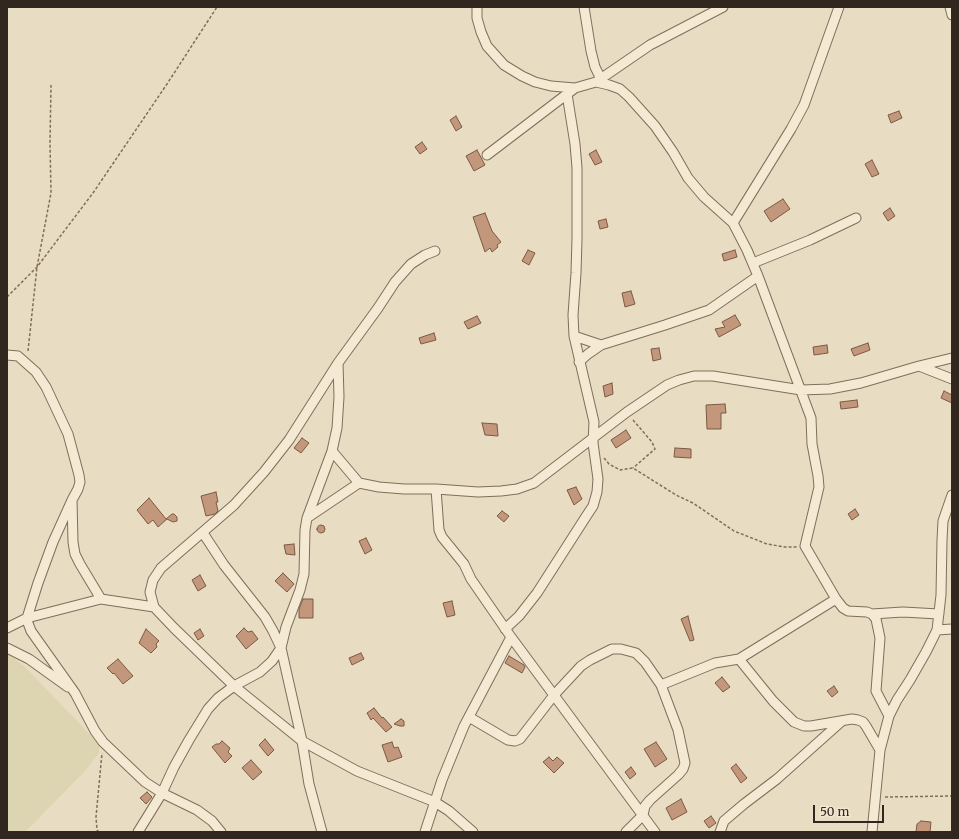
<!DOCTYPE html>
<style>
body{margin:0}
#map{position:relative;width:959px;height:839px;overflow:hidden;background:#e8dcc2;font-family:Merriweather,serif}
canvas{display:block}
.frame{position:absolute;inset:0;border:8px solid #32271e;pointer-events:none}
.scale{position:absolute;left:813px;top:805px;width:71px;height:18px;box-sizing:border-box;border:2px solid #32271e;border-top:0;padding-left:5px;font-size:12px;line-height:14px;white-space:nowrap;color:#32271e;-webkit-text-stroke:3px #f1e6d1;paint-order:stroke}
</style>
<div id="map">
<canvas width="959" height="839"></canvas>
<div class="frame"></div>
<div class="scale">50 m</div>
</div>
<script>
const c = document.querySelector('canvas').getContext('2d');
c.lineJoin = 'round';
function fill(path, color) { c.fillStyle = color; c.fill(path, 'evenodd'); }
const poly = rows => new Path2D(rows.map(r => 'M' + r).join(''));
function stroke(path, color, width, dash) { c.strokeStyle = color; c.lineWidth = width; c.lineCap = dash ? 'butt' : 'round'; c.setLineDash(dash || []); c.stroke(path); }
fill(poly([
 [7,653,26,668,99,744,99,753,84,772,25,832,7,832]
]), '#ddd4b1');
const building = poly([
 [899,111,902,118,891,123,888,115,899,111],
 [456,116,462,127,456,131,450,120,456,116],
 [422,142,427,149,420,154,415,147,422,142],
 [477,150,485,165,474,171,466,156,477,150],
 [596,150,602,162,595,165,589,154,596,150],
 [872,160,879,174,872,177,865,164,872,160],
 [783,199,790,209,771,222,764,211,783,199],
 [890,208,895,216,888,221,883,213,890,208],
 [485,213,492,231,501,242,497,245,498,247,492,252,490,248,485,252,473,217,485,213],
 [606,219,608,227,600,229,598,221,606,219],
 [528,250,535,253,529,265,522,261,528,250],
 [735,250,737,257,724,261,722,254,735,250],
 [631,291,635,304,625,307,622,293,631,291],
 [735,315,741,325,719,337,715,329,725,327,722,322,735,315],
 [477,316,481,323,468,329,464,322,477,316],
 [434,333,436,340,421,344,419,338,434,333],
 [868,343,870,350,854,356,851,349,868,343],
 [827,345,828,353,814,355,813,347,827,345],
 [659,348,661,359,653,361,651,349,659,348],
 [612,383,613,394,605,397,603,386,612,383],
 [944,391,952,395,952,403,941,398,944,391],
 [857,400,858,407,841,409,840,402,857,400],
 [725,404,726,413,721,413,721,429,707,429,706,405,725,404],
 [482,423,497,424,498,436,485,435,482,423],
 [626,430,631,438,616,448,611,440,626,430],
 [302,438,309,443,301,453,294,448,302,438],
 [675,448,691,449,691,458,674,457,675,448],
 [576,487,582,499,574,505,567,490,576,487],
 [216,492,218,502,216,502,218,511,215,514,206,516,201,496,216,492],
 [149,498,166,519,172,514,174,514,177,517,177,521,173,522,167,519,158,527,153,520,148,524,137,510,149,498],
 [855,509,859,515,852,520,848,514,855,509],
 [502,511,509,516,504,522,497,516,502,511],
 '317 529a4 4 0 1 1 8 0a4 4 0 1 1-8 0Z',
 [366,538,372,550,365,554,359,541,366,538],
 [294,544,295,555,286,554,284,545,294,544],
 [283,573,294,584,287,592,275,581,283,573],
 [200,575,206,586,198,591,192,580,200,575],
 [303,599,313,599,313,618,299,618,299,609,303,599],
 [452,601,455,615,447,617,443,603,452,601],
 [688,616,694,640,690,641,681,619,688,616],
 [244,628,248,632,252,631,258,639,246,649,236,636,244,628],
 [146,629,159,641,156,644,157,647,151,653,139,643,146,629],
 [200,629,204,636,198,640,194,633,200,629],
 [361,653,364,659,352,665,349,658,361,653],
 [509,656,524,665,525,667,522,673,505,663,509,656],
 [118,659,133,676,123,684,114,673,113,674,107,668,118,659],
 [722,677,730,687,723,692,715,683,722,677],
 [834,686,838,692,832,697,827,691,834,686],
 [374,708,382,718,383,717,392,727,386,732,373,718,371,720,367,713,374,708],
 [401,719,404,721,404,726,400,726,394,724,401,719],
 [265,739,274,750,268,756,259,745,265,739],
 [222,741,230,748,228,752,232,756,225,763,212,747,216,744,219,744,222,741],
 [392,742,394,748,398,747,402,757,388,762,382,745,392,742],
 [656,742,667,759,655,767,644,749,656,742],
 [549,757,553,761,557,757,564,763,554,773,543,762,549,757],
 [251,760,262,772,253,780,242,768,251,760],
 [736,764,747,778,741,783,731,768,736,764],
 [631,767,636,774,630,779,625,772,631,767],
 [147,792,152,797,146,804,140,798,147,792],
 [681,799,687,812,672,820,666,808,681,799],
 [711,816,716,823,709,828,704,821,711,816],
 [921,821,931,822,930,832,916,832,917,824,921,821]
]);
fill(building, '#c2977c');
stroke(building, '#7c5944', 1);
const street = poly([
 [477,7,477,18,481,32,487,46,504,65,522,76,535,82,551,86,575,88],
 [584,7,591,51,595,67,601,79],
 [950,7,952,15],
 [596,82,650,45,723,7],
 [487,155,575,88,596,82,609,85,620,89,629,97,655,126,673,152,688,178,704,197,733,223,747,250,758,276,811,418,812,444,818,476,819,487,805,546,836,599,843,608,848,611,867,612,872,614,876,619,880,638,876,691,889,716],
 [733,223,791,129,804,105,839,7],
 [435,251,425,255,411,264,395,282,378,308,338,363,289,440,264,472,234,505,161,568,153,580,150,592,154,607,174,628,234,686,302,741,357,771,435,802,449,811,473,832],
 [753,263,810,240,856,218],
 [574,336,601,345,665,325,709,310,758,276],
 [7,355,18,356,36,372,46,387,68,434,79,475,80,482,78,489,72,500,73,542,75,554,80,564,101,599],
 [579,362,588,354,601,345],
 [919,366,952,358],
 [332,451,359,483],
 [72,500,53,542,38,583,27,618,28,623,31,631,75,693,95,731,103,742,145,782,162,793,138,832],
 [307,518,359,483,379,487,404,489,436,489,478,492,501,491,517,489,534,483,627,412,667,385,679,380,694,376,713,376,801,390,830,389,861,383,919,366,952,379],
 [203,533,224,565,265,617,273,631,281,648,302,741,309,784,322,832],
 [872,614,903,612,939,614],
 [7,628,27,618,101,599,154,607],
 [505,629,519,616,537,593,587,515,593,506,597,492,598,479,593,443,594,422,574,336,573,315,576,273,577,239,577,168,575,144,567,94],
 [937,630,952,629],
 [511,637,655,832],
 [7,648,29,659,68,687],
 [739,659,773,701,794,722,804,726,811,726,852,719,858,720,863,722,866,726,880,750],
 [661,685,715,663,739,659,836,599],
 [469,717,508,740,515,741,520,739,554,695,581,666,590,660,612,649,621,649,636,653,645,662,661,685,678,730,685,763,683,769,678,775,650,800,645,806,643,815,626,832],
 [221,832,212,821,197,810,162,793,174,767,189,740,208,709,218,698,234,686,260,672,272,661,281,648,286,627,300,590,304,574,305,530,307,518,332,451,337,428,339,397,338,363],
 [425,832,442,780,464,726,511,637,471,579,464,564,442,537,439,530,436,489],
 [720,832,724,821,744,804,777,779,842,721],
 [872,832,880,750,889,716,897,700,910,680,926,652,937,630,941,595,942,540,943,521,952,495]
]);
stroke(street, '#806e5b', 11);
stroke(poly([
 [7,297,37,267,93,193,167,84,217,7],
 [28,351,37,267,51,193,50,144,51,85],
 [633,420,652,442,655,449,633,468],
 [604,458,609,464,620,470,633,468,676,495,693,503,734,531,767,544,785,547,797,547],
 [885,797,952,796],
 [99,832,97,830,96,817,102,753]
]), '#806e5b', 1.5, [3, 2]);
stroke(street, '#f4ead4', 9);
</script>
